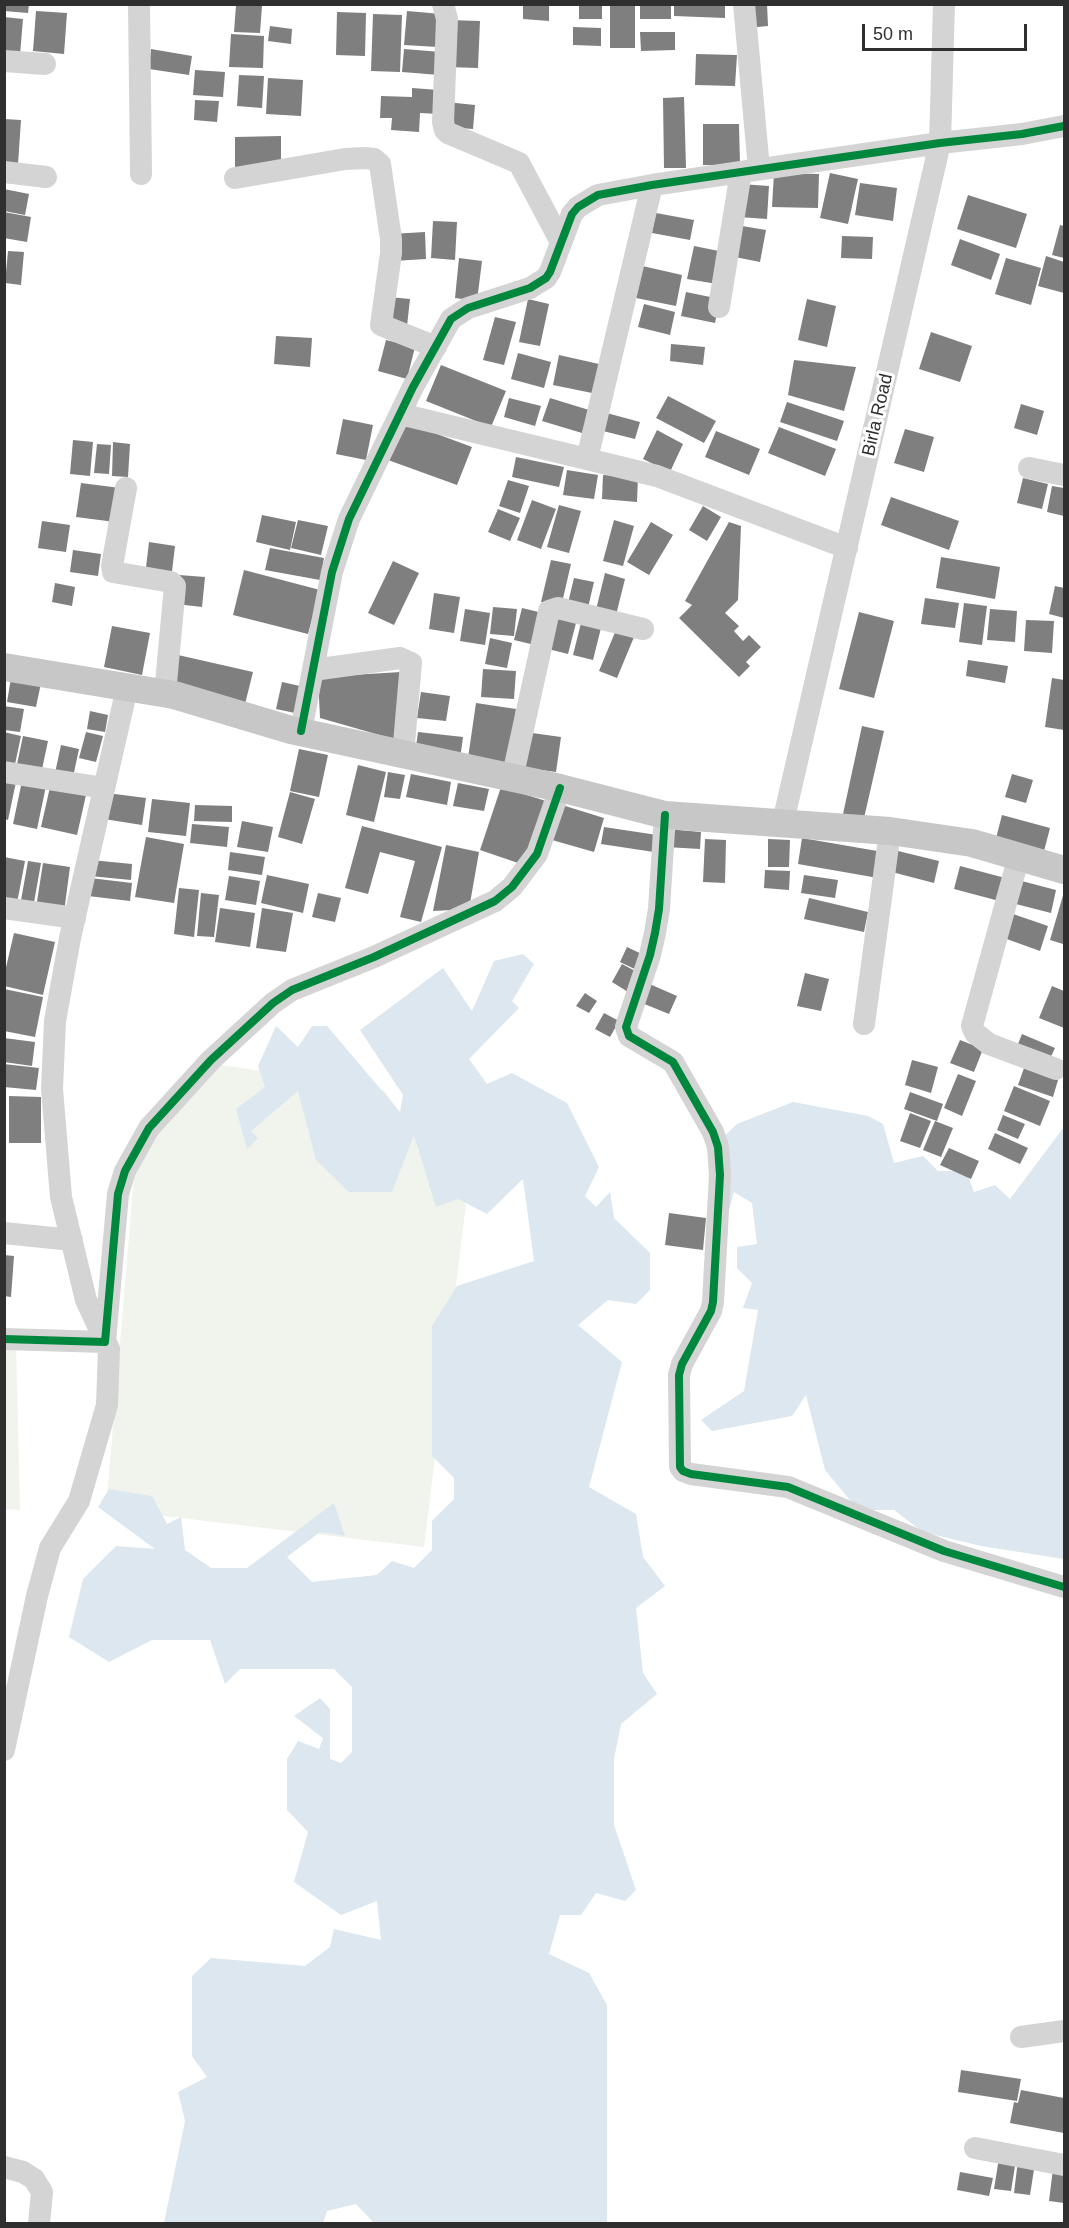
<!DOCTYPE html>
<style>
body{margin:0}
#map{position:relative;width:1069px;height:2228px;overflow:hidden;background:#fff;font-family:Arial,sans-serif}
canvas{display:block}
.frame{position:absolute;inset:0;border:6px solid #2f2f2f;pointer-events:none}
.scale{position:absolute;left:862px;top:24px;width:165px;height:27px;box-sizing:border-box;border:3px solid #2f2f2f;border-top:0;padding-left:8px;font-size:18px;line-height:21px;white-space:nowrap;color:#2f2f2f;-webkit-text-stroke:4px #fff;paint-order:stroke}
</style>
<div id="map">
<canvas width="1069" height="2228"></canvas>
<div class="frame"></div>
<div class="scale">50 m</div>
</div>
<script>
const c = document.querySelector('canvas').getContext('2d');
c.lineJoin = 'round';
function fill(path, color) { c.fillStyle = color; c.fill(path, 'evenodd'); }
const poly = rows => new Path2D(rows.map(r => 'M' + r).join(''));
function stroke(path, color, width, dash) { c.strokeStyle = color; c.lineWidth = width; c.lineCap = dash ? 'butt' : 'round'; c.setLineDash(dash || []); c.stroke(path); }
function drawText(font, color, halo, rows, align = 'center') {
  c.font = font + ' Arial,sans-serif'; c.lineWidth = 6; c.setLineDash([]); c.textBaseline = 'middle'; c.strokeStyle = halo; c.fillStyle = color; for (const [text, x, y, turn = 0] of rows) {
    c.save(); c.translate(x, y); c.rotate((+turn || 0) * Math.PI / 180); c.textAlign = isNaN(turn) ? turn : align; if (halo) c.strokeText(text, 0, 0); c.fillText(text, 0, 0); c.restore();
  }
}
fill(poly([
 [221,1065,384,1090,466,1204,424,1547,106,1509,136,1153],
 [4,1344,16,1344,20,1510,5,1509]
]), '#f1f4ed');
fill(poly([
 [523,954,534,964,512,1001,519,1008,469,1059,487,1084,512,1073,567,1103,599,1167,585,1196,596,1207,610,1192,614,1218,650,1253,650,1290,636,1304,608,1300,578,1325,622,1362,589,1487,636,1514,643,1557,665,1586,636,1608,643,1673,657,1694,621,1724,614,1759,614,1825,636,1890,625,1901,596,1893,581,1915,560,1915,549,1954,589,1973,607,2005,607,2223,374,2223,356,2204,327,2211,323,2223,164,2223,185,2121,178,2092,207,2077,192,2056,192,1976,211,1958,305,1966,330,1947,334,1929,381,1940,377,1901,341,1915,294,1882,308,1832,287,1810,287,1759,298,1741,319,1749,323,1738,294,1716,320,1698,330,1709,330,1759,341,1763,352,1752,352,1687,334,1669,240,1669,225,1684,210,1640,152,1640,109,1662,69,1637,83,1579,116,1546,155,1549,98,1507,109,1489,152,1496,167,1524,181,1517,185,1550,211,1568,247,1568,334,1503,345,1536,320,1532,287,1557,312,1582,377,1575,392,1561,414,1568,432,1550,432,1521,454,1499,454,1478,432,1456,432,1326,457,1286,534,1261,523,1179,487,1214,458,1199,436,1207,414,1135,392,1192,349,1192,316,1160,298,1091,251,1131,258,1138,247,1149,236,1109,265,1087,258,1066,276,1026,298,1047,312,1026,327,1026,400,1112,403,1095,360,1030,443,968,472,1011,494,961],
 [793,1102,868,1116,883,1124,894,1163,923,1156,938,1171,966,1171,974,1192,995,1185,1010,1199,1064,1127,1064,1559,981,1546,923,1532,894,1510,858,1510,825,1470,806,1395,792,1416,712,1431,701,1420,744,1391,758,1310,743,1308,752,1283,737,1268,737,1247,757,1244,752,1203,734,1192,726,1221,723,1174,708,1152,737,1124]
]), '#dce7ef');
fill(poly([
 [4,4,29,4,28,13,4,11],
 [523,4,549,4,549,21,523,19],
 [610,4,635,4,635,48,610,48],
 [640,4,671,4,671,19,640,19],
 [674,4,725,4,725,18,674,16],
 [746,4,767,4,768,26,747,28],
 [236,5,262,6,260,33,234,32],
 [579,5,602,5,602,19,579,19],
 [36,11,67,13,64,54,33,51],
 [407,11,441,14,438,47,404,45],
 [337,12,366,13,365,56,336,55],
 [373,14,402,15,400,72,371,71],
 [4,17,23,19,20,55,4,54],
 [449,20,480,21,478,68,448,67],
 [270,26,292,29,291,44,268,41],
 [573,27,601,28,601,46,573,45],
 [640,32,675,32,675,50,641,51],
 [231,34,264,36,263,68,229,67],
 [151,49,192,56,189,75,149,69],
 [404,49,441,52,439,75,402,72],
 [696,54,737,55,735,86,695,85],
 [195,70,225,72,223,97,193,95],
 [239,75,264,76,262,108,237,106],
 [268,78,303,80,301,116,266,114],
 [412,88,439,90,438,114,420,113,419,132,391,130,392,118,380,118,381,96,412,97],
 [684,97,686,168,664,168,663,98],
 [195,100,219,101,217,122,194,120],
 [446,102,475,105,473,129,445,127],
 [4,119,21,120,18,164,4,163],
 [703,124,739,124,740,165,703,165],
 [281,136,281,169,235,169,235,137],
 [774,173,819,174,818,208,772,207],
 [830,173,858,179,848,224,820,218],
 [860,183,897,188,893,221,855,215],
 [741,184,769,186,767,219,739,217],
 [4,189,29,194,25,215,4,211],
 [968,195,1027,214,1016,248,957,229],
 [4,212,31,217,27,242,4,238],
 [656,213,694,220,690,240,652,233],
 [433,221,457,222,455,260,431,258],
 [736,225,766,230,760,262,730,256],
 [1060,225,1064,226,1064,258,1052,255],
 [425,232,426,259,393,261,391,234],
 [842,236,873,237,872,259,841,258],
 [960,239,1000,254,991,280,951,265],
 [694,246,724,252,717,284,687,279],
 [8,251,24,252,21,285,5,283],
 [1046,256,1064,262,1064,293,1038,286],
 [459,258,482,261,477,301,455,298],
 [1006,258,1041,268,1031,305,995,294],
 [638,265,682,275,676,306,631,297],
 [686,292,720,299,715,323,681,316],
 [389,297,410,299,407,326,386,324],
 [528,299,549,304,540,346,519,342],
 [807,299,836,306,827,347,798,340],
 [644,304,675,312,670,335,638,327],
 [495,317,516,322,504,365,483,360],
 [931,332,972,346,960,382,919,369],
 [276,336,312,338,310,367,274,364],
 [386,340,415,347,407,379,378,371],
 [671,344,705,347,703,365,670,361],
 [518,353,551,362,544,388,511,379],
 [559,355,599,364,592,393,553,385],
 [794,360,856,367,844,411,788,395],
 [441,365,506,391,491,427,426,401],
 [668,396,716,421,704,443,656,418],
 [509,398,541,406,535,426,504,417],
 [550,398,589,410,582,433,542,421],
 [787,402,844,421,837,441,780,422],
 [1021,404,1044,411,1037,435,1014,428],
 [603,412,640,422,635,439,599,430],
 [343,419,373,425,366,460,336,454],
 [402,421,472,447,457,485,388,460],
 [779,427,836,449,825,476,768,453],
 [905,429,934,437,924,472,894,463],
 [657,430,683,444,670,472,643,459],
 [716,431,760,449,749,475,705,457],
 [73,440,93,442,90,476,70,474],
 [113,442,130,444,128,477,112,476],
 [97,444,111,445,109,474,94,473],
 [516,457,564,467,559,487,512,477],
 [567,470,598,475,594,499,563,495],
 [603,475,638,477,637,502,602,499],
 [1023,478,1048,484,1042,509,1017,503],
 [508,480,529,486,520,513,499,506],
 [81,483,120,488,115,522,76,517],
 [1052,486,1064,488,1064,516,1047,512],
 [891,497,959,521,949,550,881,525],
 [532,500,556,509,541,549,517,540],
 [559,505,581,511,569,553,547,547],
 [703,506,721,517,707,541,689,530],
 [498,509,520,518,510,541,488,532],
 [262,515,296,522,290,550,256,542],
 [298,520,328,526,321,555,291,548],
 [614,520,634,526,623,566,603,561],
 [42,521,70,525,66,552,38,548],
 [651,522,673,535,649,575,627,562],
 [729,522,741,526,738,600,725,613,739,626,734,631,743,641,749,635,761,647,746,662,750,666,739,677,679,618,692,605,685,601],
 [149,542,175,546,171,580,145,576],
 [270,548,324,558,320,580,265,570],
 [73,550,101,554,98,576,70,572],
 [941,557,1000,567,995,599,936,588],
 [551,560,571,564,561,607,541,602],
 [393,561,419,573,394,625,368,613],
 [244,570,320,590,308,634,233,615],
 [605,573,625,579,615,619,595,614],
 [179,575,205,577,202,607,176,604],
 [574,578,594,582,587,612,567,607],
 [55,583,75,587,72,606,52,602],
 [1055,586,1064,588,1064,618,1049,614],
 [434,593,460,597,454,633,429,629],
 [925,598,959,603,955,628,921,624],
 [964,603,987,606,982,645,959,642],
 [493,607,517,609,514,636,490,634],
 [522,608,547,614,539,646,514,640],
 [465,609,490,613,485,645,460,641],
 [990,609,1017,611,1015,642,987,640],
 [859,612,894,621,874,698,839,689],
 [552,617,576,623,568,654,544,648],
 [1026,620,1054,621,1052,653,1024,651],
 [581,623,601,628,593,660,573,655],
 [112,626,150,633,142,675,104,667],
 [616,630,634,637,617,678,599,671],
 [490,638,512,643,507,668,485,664],
 [178,655,253,672,245,704,171,687],
 [968,660,1008,666,1005,683,966,676],
 [483,669,516,671,514,699,481,697],
 [401,672,397,740,320,718,318,677],
 [11,678,41,683,36,707,7,702],
 [1052,678,1064,680,1064,730,1045,727],
 [282,682,300,686,295,713,276,709],
 [421,692,450,696,446,721,417,718],
 [476,703,516,709,507,764,468,758],
 [4,706,24,709,20,732,4,730],
 [90,711,108,715,105,732,87,729],
 [862,726,884,731,864,818,843,814],
 [4,732,21,736,14,769,4,767],
 [86,732,103,736,96,762,79,758],
 [418,732,463,737,460,759,415,754],
 [525,732,561,737,556,772,519,767],
 [23,736,48,741,41,774,16,769],
 [61,745,79,749,73,777,55,773],
 [299,749,328,755,319,797,290,791],
 [358,765,386,772,374,822,346,815],
 [388,772,405,775,400,799,384,797],
 [411,774,451,782,447,805,406,797],
 [1012,774,1033,780,1026,803,1005,797],
 [4,779,16,782,8,820,4,819],
 [22,781,46,786,37,829,13,824],
 [458,783,489,789,484,811,453,806],
 [50,787,86,795,77,835,41,827],
 [501,787,546,801,524,865,480,850],
 [290,792,315,799,302,844,278,837],
 [107,793,146,798,142,825,104,819],
 [152,799,190,803,186,836,148,832],
 [195,805,232,806,232,822,194,821],
 [562,805,604,818,594,852,552,840],
 [1002,815,1050,828,1042,859,994,846],
 [242,821,273,827,268,852,237,847],
 [192,824,229,827,227,847,190,843],
 [362,826,442,847,421,922,400,917,415,861,380,852,368,894,345,888],
 [604,827,657,835,654,852,601,844],
 [667,829,701,832,700,849,666,847],
 [146,837,184,844,174,903,135,897],
 [802,838,883,852,878,878,798,864],
 [705,839,726,840,725,883,703,882],
 [768,839,790,840,789,867,768,867],
 [446,845,479,852,469,909,433,911],
 [894,850,939,861,934,883,888,871],
 [230,852,265,857,262,875,228,870],
 [4,857,25,861,17,903,4,901],
 [91,860,132,864,131,880,90,876],
 [28,861,41,863,33,908,20,906],
 [43,863,70,867,64,912,36,908],
 [960,866,1009,879,1003,902,954,889],
 [765,870,790,871,789,890,764,888],
 [267,875,309,884,303,913,261,903],
 [804,875,838,880,835,898,801,893],
 [229,876,260,881,256,905,225,900],
 [90,878,132,883,130,901,88,896],
 [1014,879,1056,890,1051,913,1008,902],
 [179,888,199,890,194,937,174,934],
 [1064,892,1064,940,1063,944,1050,940],
 [201,893,219,895,214,937,197,936],
 [318,893,341,898,335,922,312,917],
 [809,898,868,912,864,932,804,919],
 [220,908,255,913,250,947,215,942],
 [262,908,293,913,286,952,256,948],
 [1013,914,1048,926,1040,951,1004,938],
 [14,933,55,942,43,995,4,986,4,976],
 [627,947,648,957,641,972,620,962],
 [622,964,639,973,628,992,612,982],
 [805,973,829,979,821,1011,797,1006],
 [645,982,677,996,669,1014,637,1001],
 [1052,986,1064,991,1064,1028,1039,1018],
 [4,989,43,997,35,1037,4,1031],
 [585,993,597,1001,589,1013,576,1006],
 [604,1013,619,1021,610,1037,595,1029],
 [1022,1034,1055,1048,1048,1063,1016,1049],
 [4,1038,35,1042,32,1066,4,1062],
 [960,1040,983,1049,974,1072,950,1063],
 [912,1060,938,1067,931,1093,905,1085],
 [4,1064,39,1068,36,1090,4,1087],
 [1024,1068,1058,1080,1053,1097,1018,1085],
 [958,1074,976,1081,962,1116,944,1108],
 [1014,1086,1050,1101,1040,1126,1004,1111],
 [910,1092,943,1104,937,1121,904,1109],
 [9,1096,41,1097,41,1143,9,1143],
 [910,1113,931,1121,920,1148,900,1141],
 [1003,1115,1025,1124,1018,1139,997,1130],
 [935,1121,953,1128,941,1157,923,1150],
 [995,1133,1028,1148,1020,1164,988,1149],
 [949,1148,979,1161,971,1179,940,1165],
 [669,1213,706,1218,703,1250,665,1245],
 [4,1255,14,1256,11,1297,4,1296],
 [961,2070,1021,2079,1017,2101,958,2092],
 [1021,2090,1064,2098,1064,2133,1010,2123,1014,2102,1018,2103],
 [999,2158,1016,2160,1011,2191,994,2189],
 [1018,2160,1035,2163,1030,2195,1014,2193],
 [1053,2169,1064,2170,1064,2203,1049,2201],
 [960,2172,993,2178,989,2196,957,2190]
]), '#7f7f7f');
stroke(poly([
 [139,4,141,174],
 [443,4,447,19,443,122,445,130,448,133,519,163,561,242],
 [744,4,759,169],
 [4,61,45,64],
 [4,172,46,177],
 [235,178,345,159,365,158,374,159,380,164,391,239,391,253,381,325,436,347],
 [652,185,587,459,657,476,847,548],
 [719,307,741,172],
 [400,414,587,459],
 [1029,468,1064,475],
 [126,488,112,566,113,572,171,582,175,586,165,694],
 [313,670,400,658,411,663,403,755],
 [301,731,332,572,349,519,413,387,451,319,468,308,530,288,546,278,550,272,572,214,578,207,598,195,652,185,940,143,1022,134,1064,126],
 [4,772,104,788],
 [512,779,549,611,558,608,643,629],
 [665,815,659,909,655,933,650,955,626,1027,629,1036,673,1062,713,1132,718,1147,720,1175,713,1302,711,1311,682,1364,679,1375,680,1467,683,1471,691,1474,788,1487,944,1551,1064,1587],
 [783,822,940,143,944,4],
 [1019,856,972,1026,975,1033,989,1044,1056,1069],
 [4,908,75,918],
 [864,1024,890,831],
 [4,1233,72,1240],
 [4,1339,105,1342,118,1194,125,1171,149,1128,211,1060,273,1003,292,990,374,957,495,901,512,887,537,854,560,788],
 [4,1750,37,1596,50,1548,79,1501,107,1405,109,1349,86,1300,61,1197,52,1089,55,1021,70,938,127,688],
 [1021,2037,1064,2031],
 [975,2148,1064,2165],
 [4,2167,23,2172,34,2179,42,2192,39,2224]
]), '#d4d4d4', 22);
stroke(poly([
 [4,667,174,695,291,730,560,788,665,815,890,831,972,843,1064,870]
]), '#c7c7c7', 28);
stroke(poly([
 [301,731,332,572,349,519,413,387,451,319,468,308,530,288,546,278,550,272,572,214,578,207,598,195,652,185,940,143,1022,134,1064,126],
 [665,815,659,909,655,933,650,955,626,1027,629,1036,673,1062,713,1132,718,1147,720,1175,713,1302,711,1311,682,1364,679,1375,680,1467,683,1471,691,1474,788,1487,944,1551,1064,1587],
 [4,1339,105,1342,118,1194,125,1171,149,1128,211,1060,273,1003,292,990,374,957,495,901,512,887,537,854,560,788]
]), '#00873e', 8);
drawText('18px', '#2f2f2f', '#fff', [
 ["Birla Road",878,415,-77]
]);
</script>
